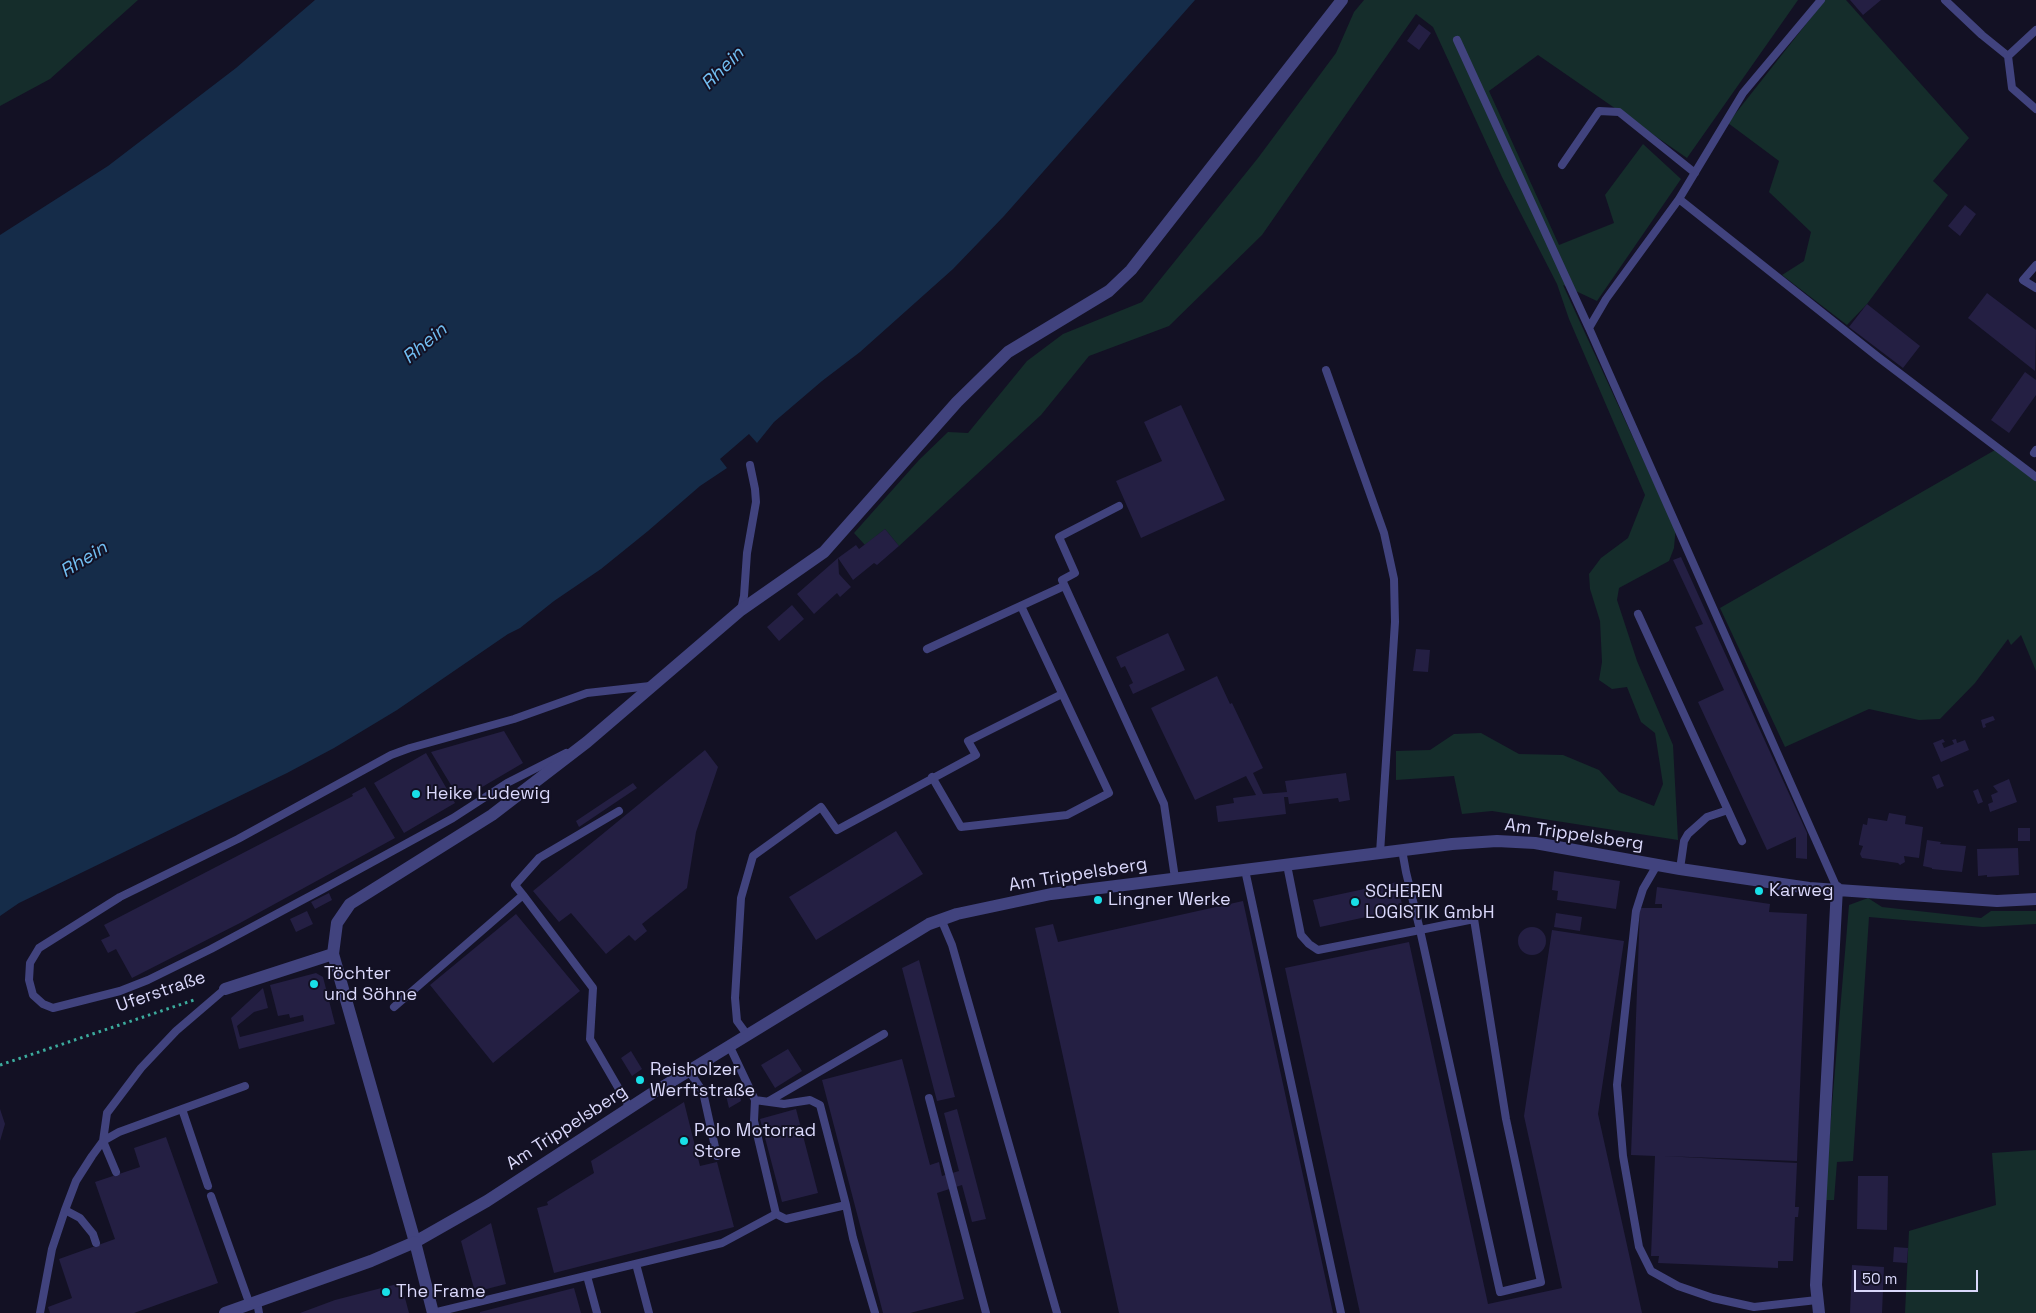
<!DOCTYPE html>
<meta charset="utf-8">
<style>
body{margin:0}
#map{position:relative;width:2036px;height:1313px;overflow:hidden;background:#131124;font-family:"Space Grotesk",sans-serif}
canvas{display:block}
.scale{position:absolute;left:1854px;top:1270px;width:124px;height:22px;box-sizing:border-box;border:2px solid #dad8fb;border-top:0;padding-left:6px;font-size:15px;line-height:18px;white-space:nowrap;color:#dad8fb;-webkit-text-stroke:4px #131124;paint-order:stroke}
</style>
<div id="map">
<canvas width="2036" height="1313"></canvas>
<div class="scale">50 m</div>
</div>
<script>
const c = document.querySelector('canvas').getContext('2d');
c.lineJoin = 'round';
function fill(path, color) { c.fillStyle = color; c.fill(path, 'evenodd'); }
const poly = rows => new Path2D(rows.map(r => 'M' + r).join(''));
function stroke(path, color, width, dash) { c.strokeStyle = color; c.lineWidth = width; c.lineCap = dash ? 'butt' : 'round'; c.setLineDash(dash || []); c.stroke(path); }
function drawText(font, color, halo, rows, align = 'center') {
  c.font = font + ' "Space Grotesk",sans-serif'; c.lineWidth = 4; c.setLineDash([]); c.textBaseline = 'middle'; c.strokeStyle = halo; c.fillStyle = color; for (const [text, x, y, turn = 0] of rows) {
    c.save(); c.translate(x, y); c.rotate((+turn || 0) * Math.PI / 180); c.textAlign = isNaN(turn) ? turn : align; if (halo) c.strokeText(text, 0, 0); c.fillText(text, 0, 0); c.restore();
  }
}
fill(poly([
 [0,0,138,0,50,79,0,106],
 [1364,0,1798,0,1687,158,1538,55,1489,91,1559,245,1614,223,1605,195,1643,144,1681,179,1597,301,1563,285,1663,503,1676,525,1674,548,1669,561,1619,588,1617,600,1637,661,1673,745,1678,840,1492,811,1462,814,1454,776,1396,780,1396,751,1430,750,1454,734,1481,733,1519,754,1563,755,1599,770,1619,792,1654,806,1663,784,1655,733,1641,722,1627,687,1612,689,1599,680,1602,662,1600,621,1590,589,1589,574,1601,558,1628,538,1645,495,1569,319,1557,284,1502,177,1433,27,1416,14,1262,235,1169,326,1089,356,1041,415,899,546,885,529,865,545,854,533,919,460,948,432,968,433,1027,361,1063,334,1142,302,1258,158,1336,53,1354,12],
 [1825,0,1846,0,1969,138,1933,181,1948,195,1867,304,1847,325,1782,275,1804,261,1811,232,1769,192,1779,161,1728,123],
 [1995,450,2036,480,2036,671,2021,635,2011,645,2008,639,1975,683,1940,719,1919,720,1869,709,1785,747,1720,608],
 [1868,898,1882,907,1981,918,1991,911,2036,911,2036,924,1983,927,1869,917,1853,1161,1837,1162,1834,1200,1824,1200,1849,905],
 [2036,1150,2036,1313,1905,1313,1909,1231,1996,1205,1992,1153]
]), '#152d2b');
fill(poly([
 [315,0,1195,0,1004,216,953,269,860,352,822,381,774,422,757,443,749,434,720,459,727,468,700,486,648,531,601,569,554,601,520,628,508,634,397,710,334,748,287,773,19,903,0,916,0,235,108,166,236,68]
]), '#152c49');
fill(poly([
 [1850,0,1881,0,1863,15],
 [1419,24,1431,33,1419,50,1407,41],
 [1965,205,1976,214,1960,236,1948,226],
 [1987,293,2036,330,2035,371,1968,318],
 [1867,304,1920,346,1903,368,1849,327],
 [2025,372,2036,380,2036,395,2009,433,1991,420],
 [1181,405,1225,500,1141,538,1116,481,1162,461,1144,422],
 [885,529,899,546,877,565,874,563,853,580,838,558,856,545,859,549],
 [1681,557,1807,833,1807,859,1796,858,1796,837,1767,850,1698,702,1724,690,1695,627,1703,624,1673,560],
 [838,558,839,574,851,587,840,597,837,593,814,614,797,594],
 [792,605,804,619,779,641,767,627],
 [1168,633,1185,670,1133,694,1129,685,1133,683,1125,666,1121,668,1116,657],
 [1416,649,1430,650,1428,672,1413,671],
 [1217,676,1230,704,1232,703,1263,768,1253,773,1263,794,1287,792,1285,781,1346,773,1350,800,1339,802,1338,798,1289,804,1288,797,1284,797,1286,814,1218,822,1216,806,1234,803,1233,798,1256,795,1246,776,1195,800,1151,708],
 [1993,716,1995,720,1985,724,1986,727,1983,728,1981,720],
 [504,731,523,763,460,800,431,752],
 [1943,739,1945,742,1942,743,1944,748,1954,744,1952,740,1956,739,1957,743,1965,740,1969,750,1941,762,1933,743],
 [705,750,718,767,696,832,687,888,642,924,647,931,635,941,629,935,606,954,571,913,559,922,533,891],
 [426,753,455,803,404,833,374,783],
 [1939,774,1944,786,1937,789,1932,777],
 [2009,779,2017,802,1990,812,1988,804,1993,802,1991,795,1998,792,1993,786],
 [633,783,637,788,579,827,576,821],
 [365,787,395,838,240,923,132,978,116,949,108,953,101,940,110,936,104,925,353,796,352,794],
 [1978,789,1983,802,1978,804,1973,791],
 [1889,813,1906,816,1905,824,1923,827,1919,858,1904,856,1905,862,1900,865,1898,863,1862,858,1860,854,1863,846,1859,845,1859,843,1863,824,1867,825,1868,818,1887,821],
 [2018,828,2030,828,2030,841,2018,841],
 [896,831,923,874,816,940,789,897],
 [1927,840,1941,842,1940,844,1966,846,1962,872,1932,869,1932,868,1923,866],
 [2018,848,2019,875,1987,877,1987,875,1978,876,1977,849],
 [1554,871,1620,881,1616,909,1557,900,1558,891,1552,890],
 [1397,882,1403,909,1320,927,1313,900],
 [1657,887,1770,904,1769,912,1807,914,1797,1161,1663,1156,1797,1163,1795,1207,1799,1207,1798,1217,1795,1217,1793,1261,1778,1261,1778,1268,1658,1263,1659,1256,1651,1256,1655,1156,1631,1155,1640,908,1662,908,1662,904,1655,904],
 [329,893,332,900,315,909,311,902],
 [1243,901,1333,1313,1119,1313,1035,928,1053,924,1058,942],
 [307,911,313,924,296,932,290,919],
 [1556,913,1582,917,1580,931,1554,927],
 [516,914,580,991,493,1063,430,985],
 '1518 941a14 14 0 1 1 28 0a14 14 0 1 1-28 0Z',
 [1552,930,1624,941,1598,1114,1642,1313,1360,1313,1285,968,1409,942,1488,1304,1562,1288,1524,1116],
 [919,960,955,1097,937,1101,902,968],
 [316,973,323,977,335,1024,239,1049,231,1018,263,988,268,1008,254,1012,237,1026,240,1037,304,1021,303,1015,290,1018,289,1014,278,1016,270,985],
 [788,1049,802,1071,775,1088,761,1065],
 [631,1051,642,1069,632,1076,621,1058],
 [902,1059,930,1165,939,1162,942,1176,959,1171,944,1113,957,1109,986,1219,972,1222,962,1185,937,1193,964,1299,910,1313,883,1313,822,1080],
 [734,1086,739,1088,741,1101,729,1108,725,1091],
 [684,1102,700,1166,717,1162,734,1227,554,1273,537,1208,548,1205,547,1202,594,1173,591,1161],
 [0,1109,5,1124,0,1141],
 [796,1109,818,1193,782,1202,760,1119],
 [166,1137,218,1283,134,1313,50,1313,48,1307,72,1298,59,1259,115,1239,95,1182,140,1167,134,1148],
 [1858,1176,1888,1176,1887,1230,1857,1229],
 [491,1223,506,1284,475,1292,461,1241],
 [1894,1247,1908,1248,1907,1263,1893,1262],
 [1852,1265,1884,1267,1882,1313,1850,1313],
 [401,1283,409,1313,300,1313,335,1300],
 [574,1288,581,1313,480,1313,480,1312]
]), '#241f43');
stroke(poly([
 [0,1065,194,1000]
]), '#3cab9d', 3, [2.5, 4]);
stroke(poly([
 [1821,0,1743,93,1679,199,1606,299,1589,328,1837,888],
 [1945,0,1982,35,2008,56,2012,88,2036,109],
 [1457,40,1589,328],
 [2008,56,2036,30],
 [1562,165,1599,111,1619,112,1695,173],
 [1679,199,1878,357,2036,477],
 [2036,265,2023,280,2036,288],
 [1326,370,1384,533,1394,579,1395,622,1380,853],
 [2034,453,2036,450],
 [1119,506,1059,537,1075,573,1062,580,1164,804,1175,878],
 [741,610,744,596,747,553,756,502,755,489,750,465],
 [1638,614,1742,841],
 [927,649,1064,586],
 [566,753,507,783,453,818,325,888,211,949,148,980,120,991,53,1008,43,1004,33,995,29,980,30,963,39,948,120,897,238,839,391,755,410,748,514,719,587,693,650,686],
 [932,777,961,827,1067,815,1109,793,1021,606],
 [1287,865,1301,935,1309,944,1318,950,1420,930,1474,919,1506,1119,1541,1282,1500,1292,1420,930,1406,872,1402,850],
 [1657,865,1643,889,1636,911,1617,1085,1623,1156,1639,1247,1651,1271,1678,1286,1713,1298,1754,1307,1817,1300],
 [1680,869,1684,841,1688,834,1707,817,1728,810],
 [1245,870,1341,1313],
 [523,895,515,885,539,858,619,811],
 [941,919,952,945,1057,1313],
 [394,1007,523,895,593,988,590,1039,630,1108],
 [748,1036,737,1021,735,998,741,898,753,856,821,807,837,830,976,755,968,741,1062,694],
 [730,1047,755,1100,754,1121,776,1214,786,1219,846,1205,820,1105,810,1100,784,1104,755,1100],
 [689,1071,703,1092,717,1156],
 [929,1098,986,1313],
 [769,1101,884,1034],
 [182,1109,208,1186],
 [116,1172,103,1141,107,1113,141,1068,176,1031,225,989],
 [211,1196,250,1305],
 [846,1205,853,1238,875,1313],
 [65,1210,80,1218,93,1234,96,1243],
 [636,1264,649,1313],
 [587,1276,597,1313],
 [257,1302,259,1313],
 [40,1313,52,1249,65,1210,76,1181,92,1156,103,1141,119,1132,245,1086],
 [433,1313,722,1243,776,1214]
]), '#41437e', 8);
stroke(poly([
 [1342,0,1131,270,1109,291,1008,352,957,402,824,552,741,610,587,742,492,815,350,904,337,923,333,954,415,1242,487,1201,651,1094,929,924,957,914,1051,894,1092,889,1452,844,1497,841,1535,843,1680,869,1809,888,1997,901,2036,899],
 [225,989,333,954],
 [1819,1313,1816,1285,1837,888]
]), '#41437e', 12);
stroke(poly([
 [225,1313,371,1261,415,1242,433,1313]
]), '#41437e', 12);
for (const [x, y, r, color] of [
 [416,794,5,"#18dfe7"],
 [1759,891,5,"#18dfe7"],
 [1098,900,5,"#18dfe7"],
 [1355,902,5,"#18dfe7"],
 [314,984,5,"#18dfe7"],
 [640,1080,5,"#18dfe7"],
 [684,1141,5,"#18dfe7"],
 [386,1292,5,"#18dfe7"]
]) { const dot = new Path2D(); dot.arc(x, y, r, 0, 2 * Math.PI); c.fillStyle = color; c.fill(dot); stroke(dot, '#131124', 2); }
drawText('18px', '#dad8fb', '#131124', [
 ["Heike Ludewig",426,794],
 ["Karweg",1769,891],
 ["SCHEREN",1365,892],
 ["LOGISTIK GmbH",1365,913],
 ["Lingner Werke",1108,900],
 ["Töchter",324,974],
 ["und Söhne",324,995],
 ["Reisholzer",650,1070],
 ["Werftstraße",650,1091],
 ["Polo Motorrad",694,1131],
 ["Store",694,1152],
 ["The Frame",396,1292]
], 'left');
drawText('18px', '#dad8fb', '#131124', [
 ["Am Trippelsberg",1574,835,8],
 ["Am Trippelsberg",1078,875,-9],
 ["Uferstraße",161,992,-19],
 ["Am Trippelsberg",567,1128,-33]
]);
drawText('italic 19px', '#71bdf0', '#131124', [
 ["Rhein",723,69,-45],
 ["Rhein",425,344,-40],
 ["Rhein",84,560,-32]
]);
</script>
